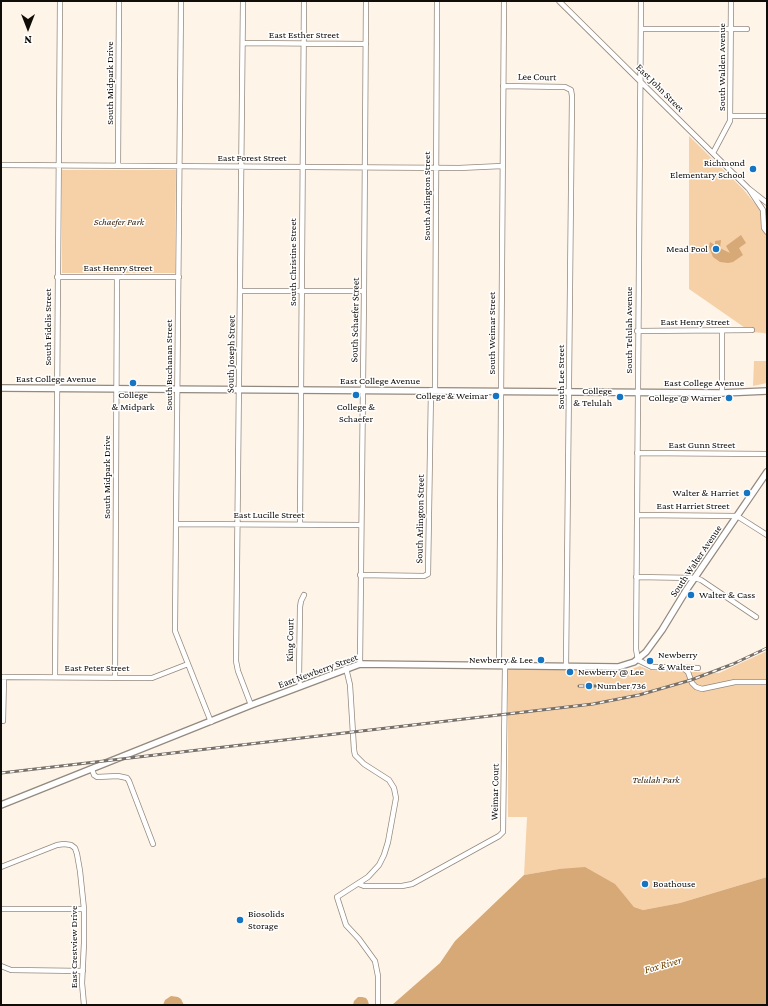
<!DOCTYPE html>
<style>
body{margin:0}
#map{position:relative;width:768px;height:1006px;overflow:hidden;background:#fff4e8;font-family:"Crimson Pro",serif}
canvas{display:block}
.frame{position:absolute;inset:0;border:2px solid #100d09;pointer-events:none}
.north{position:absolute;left:8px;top:8px;width:40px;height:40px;-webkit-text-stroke:3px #fff;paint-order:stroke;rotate:180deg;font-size:11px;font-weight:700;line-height:16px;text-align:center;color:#100d09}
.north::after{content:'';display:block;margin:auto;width:14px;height:18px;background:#100d09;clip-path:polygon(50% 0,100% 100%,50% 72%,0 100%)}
</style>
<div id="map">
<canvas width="768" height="1006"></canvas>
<div class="frame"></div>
<div class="north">N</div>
</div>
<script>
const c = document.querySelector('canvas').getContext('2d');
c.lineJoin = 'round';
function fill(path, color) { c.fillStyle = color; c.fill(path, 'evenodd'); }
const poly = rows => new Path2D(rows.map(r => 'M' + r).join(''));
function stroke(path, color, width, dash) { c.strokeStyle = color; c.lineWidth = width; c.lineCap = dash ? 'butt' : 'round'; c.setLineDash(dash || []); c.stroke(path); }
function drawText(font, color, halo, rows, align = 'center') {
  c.font = font + ' "Crimson Pro",serif'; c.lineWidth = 3; c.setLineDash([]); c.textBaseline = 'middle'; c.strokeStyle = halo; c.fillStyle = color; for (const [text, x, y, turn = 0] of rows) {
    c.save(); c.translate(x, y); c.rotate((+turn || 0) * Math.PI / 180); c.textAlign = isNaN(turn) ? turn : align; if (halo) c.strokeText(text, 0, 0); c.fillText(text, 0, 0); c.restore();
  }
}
fill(poly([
 [689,136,743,189,761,211,761,225,763,230,767,235,767,334,764,333,751,332,689,289],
 [62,170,176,170,175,273,62,273],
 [754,361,767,361,767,383,753,386],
 [767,651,767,877,680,903,643,910,634,907,627,899,559,869,524,875,527,817,508,817,508,669,626,671,640,666,649,670,719,673]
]), '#f6d1a8');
fill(poly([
 [741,235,746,243,739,248,743,255,733,262,728,263,720,262,713,257,709,247,710,242,715,245,715,241,721,240,720,248,730,253,726,246],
 [585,867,615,884,634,907,643,910,680,903,767,877,767,1005,392,1005,440,963,455,941,524,875,559,869],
 [171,996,178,997,181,999,184,1005,163,1005,165,1000],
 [358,997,362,997,366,998,368,1001,369,1005,353,1005,354,1001]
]), '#d6a977');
const minor = poly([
 [181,1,175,626,175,631,211,722],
 [243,1,236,661,238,671,251,705],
 [559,1,748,188,767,203],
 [641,1,636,649,638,660,652,667,698,668],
 [641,29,747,29],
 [243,43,366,44],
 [503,86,565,87,571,90,572,96,566,666],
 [731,116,767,116],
 [713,153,730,121,731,1],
 [1,165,459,168,502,166],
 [118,166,119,1],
 [749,189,763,210,764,228,767,232],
 [57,277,179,277],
 [241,291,364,291],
 [637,331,752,330],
 [435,390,437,1],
 [722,393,722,331],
 [637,453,767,454],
 [637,515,737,516,767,535],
 [176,524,361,525],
 [300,524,304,1],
 [360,575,424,576,428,574,431,390],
 [636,577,695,578,701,580,756,617],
 [360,664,364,291,366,1],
 [499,665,504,1],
 [346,668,350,685,354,750,355,755,364,764,389,780,394,788,396,798,388,842,384,855,379,865,368,877,337,897,346,925,359,939,375,961,378,976,378,1005],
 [683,668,688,672,692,683,696,687,702,689,735,682,767,682],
 [1,677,152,678,188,664],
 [55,677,60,1],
 [115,677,117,277],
 [300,686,299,678,300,607,301,601,304,595],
 [3,721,4,677],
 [92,769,94,775,97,777,118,776,127,778,129,781,153,844],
 [1,867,57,845,64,844,71,845,75,848,77,854,80,871,84,909,84,943,82,983,84,1005],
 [359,884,364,886,402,886,412,884,499,836,503,832,505,665],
 [1,909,84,909],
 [1,966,11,970,83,971]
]);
const major = poly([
 [1,388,722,393,767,391],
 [1,805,251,705,360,664,618,667,634,662,646,652,662,630,687,589,767,472]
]);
stroke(minor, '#93897e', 6);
stroke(major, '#93897e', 8);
stroke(minor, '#fff', 4.5);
stroke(major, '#fff', 5.5);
const rail = poly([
 [579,686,598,686],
 [1,773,593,704,639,695,691,680,733,664,767,648]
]);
stroke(rail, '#777069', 3);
stroke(rail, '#fff', 1.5, [4.5]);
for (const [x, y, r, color] of [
 [753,169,4,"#1675c2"],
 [716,249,4,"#1675c2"],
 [133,383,4,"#1675c2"],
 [356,395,4,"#1675c2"],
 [496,396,4,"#1675c2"],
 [620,397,4,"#1675c2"],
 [729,398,4,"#1675c2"],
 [747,493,4,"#1675c2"],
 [691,595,4,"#1675c2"],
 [541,660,4,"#1675c2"],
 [650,661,4,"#1675c2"],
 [570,672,4,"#1675c2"],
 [589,686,4,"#1675c2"],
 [645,884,4,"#1675c2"],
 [240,920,4,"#1675c2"]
]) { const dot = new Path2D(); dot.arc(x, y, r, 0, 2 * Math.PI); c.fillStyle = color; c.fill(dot); stroke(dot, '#fff', 1.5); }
drawText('10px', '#100d09', '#fff', [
 ["East Esther Street",304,35],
 ["South Walden Avenue",722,67,-90],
 ["Lee Court",537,77,1],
 ["South Midpark Drive",110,83,-90],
 ["East John Street",660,88,45],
 ["East Forest Street",252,158],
 ["South Arlington Street",427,196,-90],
 ["South Christine Street",293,262,-90],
 ["East Henry Street",118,268],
 ["South Schaefer Street",355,320,-89],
 ["East Henry Street",695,322],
 ["South Fidelis Street",48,327,-90],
 ["South Telulah Avenue",629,330,-90],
 ["South Weimar Street",492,333,-90],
 ["South Joseph Street",231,354,-89],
 ["South Buchanan Street",169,365,-90],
 ["South Lee Street",561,377,-90],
 ["East College Avenue",56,379],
 ["East College Avenue",380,381],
 ["East College Avenue",704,383],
 ["East Gunn Street",702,445],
 ["South Midpark Drive",107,477,-90],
 ["East Harriet Street",693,506],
 ["East Lucille Street",269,515],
 ["South Arlington Street",420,519,-89],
 ["South Walter Avenue",696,561,-56],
 ["King Court",290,640,-89],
 ["East Peter Street",97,668],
 ["East Newberry Street",318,671,-20],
 ["Weimar Court",495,792,-89],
 ["East Crestview Drive",74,947,-90]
]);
drawText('10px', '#100d09', '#fff', [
 ["Richmond",745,163],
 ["Elementary School",745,175],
 ["Mead Pool",708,249],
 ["College",612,391],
 ["& Telulah",612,403],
 ["College",133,395,"center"],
 ["& Midpark",133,407,"center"],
 ["College & Weimar",488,396],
 ["College @ Warner",721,398],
 ["College &",356,407,"center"],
 ["Schaefer",356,419,"center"],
 ["Walter & Harriet",739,493],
 ["Walter & Cass",699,595,"left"],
 ["Newberry",658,655,"left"],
 ["& Walter",658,667,"left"],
 ["Newberry & Lee",533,660],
 ["Newberry @ Lee",578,672,"left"],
 ["Number 736",597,686,"left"],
 ["Boathouse",653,884,"left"],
 ["Biosolids",248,914,"left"],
 ["Storage",248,926,"left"]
], 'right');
drawText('italic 10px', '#39260f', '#fff', [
 ["Schaefer Park",119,222],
 ["Telulah Park",656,780]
]);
drawText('italic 11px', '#6e4403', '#fff', [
 ["Fox River",663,965,-16]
]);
</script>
